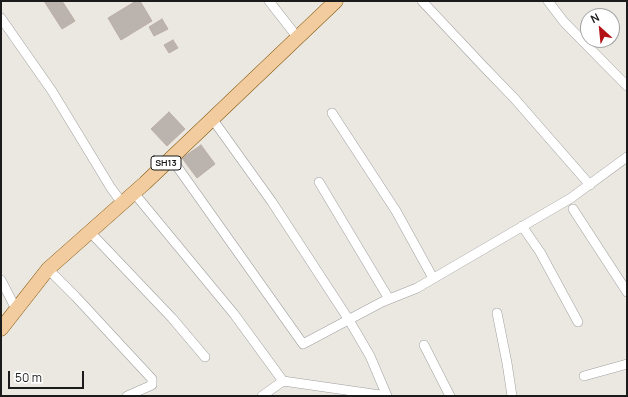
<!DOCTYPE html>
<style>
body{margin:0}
#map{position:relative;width:628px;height:397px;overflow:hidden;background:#ebe8e1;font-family:Manrope,sans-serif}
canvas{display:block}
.frame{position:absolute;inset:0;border:2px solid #1b1b1b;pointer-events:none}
.north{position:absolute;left:580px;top:8px;width:40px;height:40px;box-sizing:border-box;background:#fff;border:1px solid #a4a4a4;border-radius:50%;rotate:333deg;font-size:11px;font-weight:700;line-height:16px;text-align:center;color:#1b1b1b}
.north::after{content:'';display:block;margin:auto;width:14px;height:18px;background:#b31317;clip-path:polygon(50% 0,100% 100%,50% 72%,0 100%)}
.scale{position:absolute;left:8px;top:371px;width:76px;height:18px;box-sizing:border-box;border:2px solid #1b1b1b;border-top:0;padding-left:5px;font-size:12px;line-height:14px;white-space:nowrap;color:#1b1b1b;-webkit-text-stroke:3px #fff;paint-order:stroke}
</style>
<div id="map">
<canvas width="628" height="397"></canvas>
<div class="frame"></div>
<div class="north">N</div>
<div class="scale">50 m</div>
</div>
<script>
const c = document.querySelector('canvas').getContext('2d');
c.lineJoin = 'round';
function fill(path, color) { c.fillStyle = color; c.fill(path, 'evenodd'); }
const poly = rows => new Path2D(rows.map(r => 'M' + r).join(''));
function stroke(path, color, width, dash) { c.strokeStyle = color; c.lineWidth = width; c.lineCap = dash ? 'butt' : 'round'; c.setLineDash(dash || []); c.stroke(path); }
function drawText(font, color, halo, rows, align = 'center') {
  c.font = font + ' Manrope,sans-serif'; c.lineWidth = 3; c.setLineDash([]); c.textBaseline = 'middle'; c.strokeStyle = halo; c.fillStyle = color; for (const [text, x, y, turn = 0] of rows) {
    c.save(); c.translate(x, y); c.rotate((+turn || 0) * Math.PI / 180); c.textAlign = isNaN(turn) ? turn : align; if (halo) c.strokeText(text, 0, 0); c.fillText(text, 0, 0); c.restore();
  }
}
const building = poly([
 [44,1,62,1,75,21,62,29,44,1],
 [136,1,140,1,152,21,121,40,108,18,136,1],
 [162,19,168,29,154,36,149,27,162,19],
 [173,40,178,48,169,53,164,45,173,40],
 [169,112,185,129,167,146,151,129,169,112],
 [201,145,215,164,197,178,182,158,201,145]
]);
fill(building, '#bbb3ae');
stroke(building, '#bbaea5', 1);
const minor = poly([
 [269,1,298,38],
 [422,1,484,67,514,98,590,185],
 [548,1,564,22,627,86],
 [1,18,52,91,111,188,122,203],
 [332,113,396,211,433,278],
 [210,121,216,124,272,202,349,320,370,356,387,396],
 [171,158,303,344,382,302,417,288,571,198,627,157],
 [319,182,389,299],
 [134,193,234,314,283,381,387,396],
 [573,209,627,292],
 [522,226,540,252,578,322],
 [90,232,172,318,205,357],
 [48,269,76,297,152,379,152,385,127,396],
 [1,280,16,309],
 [497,313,507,363,512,396],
 [424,345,450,396],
 [584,376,627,364],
 [262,396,283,381]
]);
const primary = poly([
 [1,329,48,269,145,183,336,1]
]);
stroke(minor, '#9f9f9f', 10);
stroke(primary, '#84590e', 15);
stroke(minor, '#fff', 9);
stroke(primary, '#f2cc9f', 14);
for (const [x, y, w] of [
 [166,163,30]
]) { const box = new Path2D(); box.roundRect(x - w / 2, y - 7, w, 14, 3); c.fillStyle = '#fff'; c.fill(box); stroke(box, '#1b1b1b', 1); }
drawText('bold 9px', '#1b1b1b', null, [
 ["SH13",166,163]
]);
</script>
